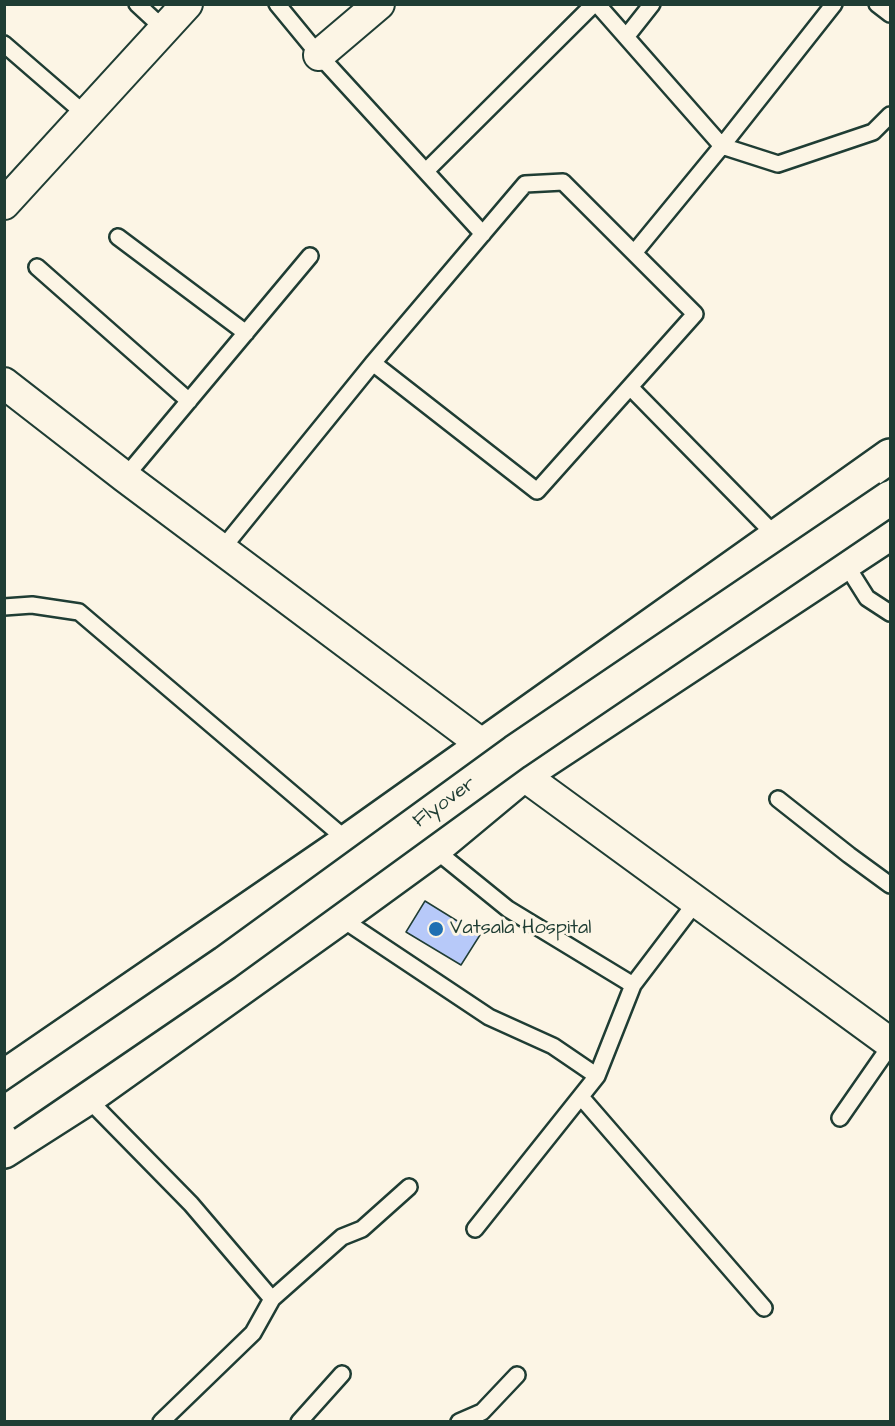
<!DOCTYPE html>
<style>
body{margin:0}
#map{position:relative;width:895px;height:1426px;overflow:hidden;background:#fcf5e5;font-family:"Architects Daughter",sans-serif}
canvas{display:block}
.frame{position:absolute;inset:0;border:6px solid #1f3d34;pointer-events:none}
</style>
<div id="map">
<canvas width="895" height="1426"></canvas>
<div class="frame"></div>
</div>
<script>
const c = document.querySelector('canvas').getContext('2d');
c.lineJoin = 'round';
function fill(path, color) { c.fillStyle = color; c.fill(path, 'evenodd'); }
const poly = rows => new Path2D(rows.map(r => 'M' + r).join(''));
function stroke(path, color, width, dash) { c.strokeStyle = color; c.lineWidth = width; c.lineCap = dash ? 'butt' : 'round'; c.setLineDash(dash || []); c.stroke(path); }
function drawText(font, color, halo, rows, align = 'center') {
  c.font = font + ' "Architects Daughter",sans-serif'; c.lineWidth = 6; c.setLineDash([]); c.textBaseline = 'middle'; c.strokeStyle = halo; c.fillStyle = color; for (const [text, x, y, turn = 0] of rows) {
    c.save(); c.translate(x, y); c.rotate((+turn || 0) * Math.PI / 180); c.textAlign = isNaN(turn) ? turn : align; if (halo) c.strokeText(text, 0, 0); c.fillText(text, 0, 0); c.restore();
  }
}
const building = poly([
 [425,901,480,935,461,965,406,932,425,901]
]);
fill(building, '#b7c9f9');
stroke(building, '#1f3d34', 1.5);
const service = poly([
 [137,4,164,29],
 [277,4,319,55,483,234],
 [597,4,722,146,778,164,873,132,890,115],
 [877,4,890,14],
 [626,37,652,4],
 [4,44,86,115],
 [426,171,594,4],
 [118,237,246,333],
 [634,253,722,146,834,4],
 [37,267,189,401],
 [630,387,779,539],
 [125,477,310,256],
 [222,549,373,363,525,184,563,182,695,314,537,491,373,363],
 [845,563,867,598,890,613],
 [4,607,32,605,79,612,348,841],
 [778,799,849,855,890,885],
 [434,849,508,909,633,985],
 [339,918,345,921,489,1017,553,1046,597,1076],
 [581,1097,764,1308],
 [87,1098,191,1204,272,1299],
 [840,1118,890,1046],
 [475,1229,597,1076,633,985,696,902],
 [161,1422,253,1333,272,1299,342,1237,362,1229,409,1187],
 [299,1422,342,1374],
 [459,1422,482,1412,517,1375]
]);
const minor = poly([
 [319,55,379,4],
 [4,204,187,4],
 [4,383,125,477,523,775,890,1043]
]);
const secondary = poly([
 [4,1077,348,841,890,456],
 [4,1151,87,1098,339,918,434,849,523,775,890,533]
]);
stroke(service, '#1f3d34', 20);
stroke(minor, '#1f3d34', 34);
stroke(secondary, '#1f3d34', 38);
stroke(service, '#fcf5e5', 15);
stroke(minor, '#fcf5e5', 30);
stroke(secondary, '#fcf5e5', 33);
const secondaryBridge = poly([
 [4,1114,225,963,515,752,890,498]
]);
stroke(secondaryBridge, '#1f3d34', 38, []);
stroke(secondaryBridge, '#fcf5e5', 33);
for (const [x, y, r, color] of [
 [436,929,8,"#1f6fb2"]
]) { const dot = new Path2D(); dot.arc(x, y, r, 0, 2 * Math.PI); c.fillStyle = color; c.fill(dot); stroke(dot, '#fcf5e5', 2); }
drawText('20px', '#1f3d34', '#fcf5e5', [
 ["Flyover",445,803,-36]
]);
drawText('20px', '#1f3d34', '#fcf5e5', [
 ["Vatsala Hospital",450,929]
], 'left');
</script>
